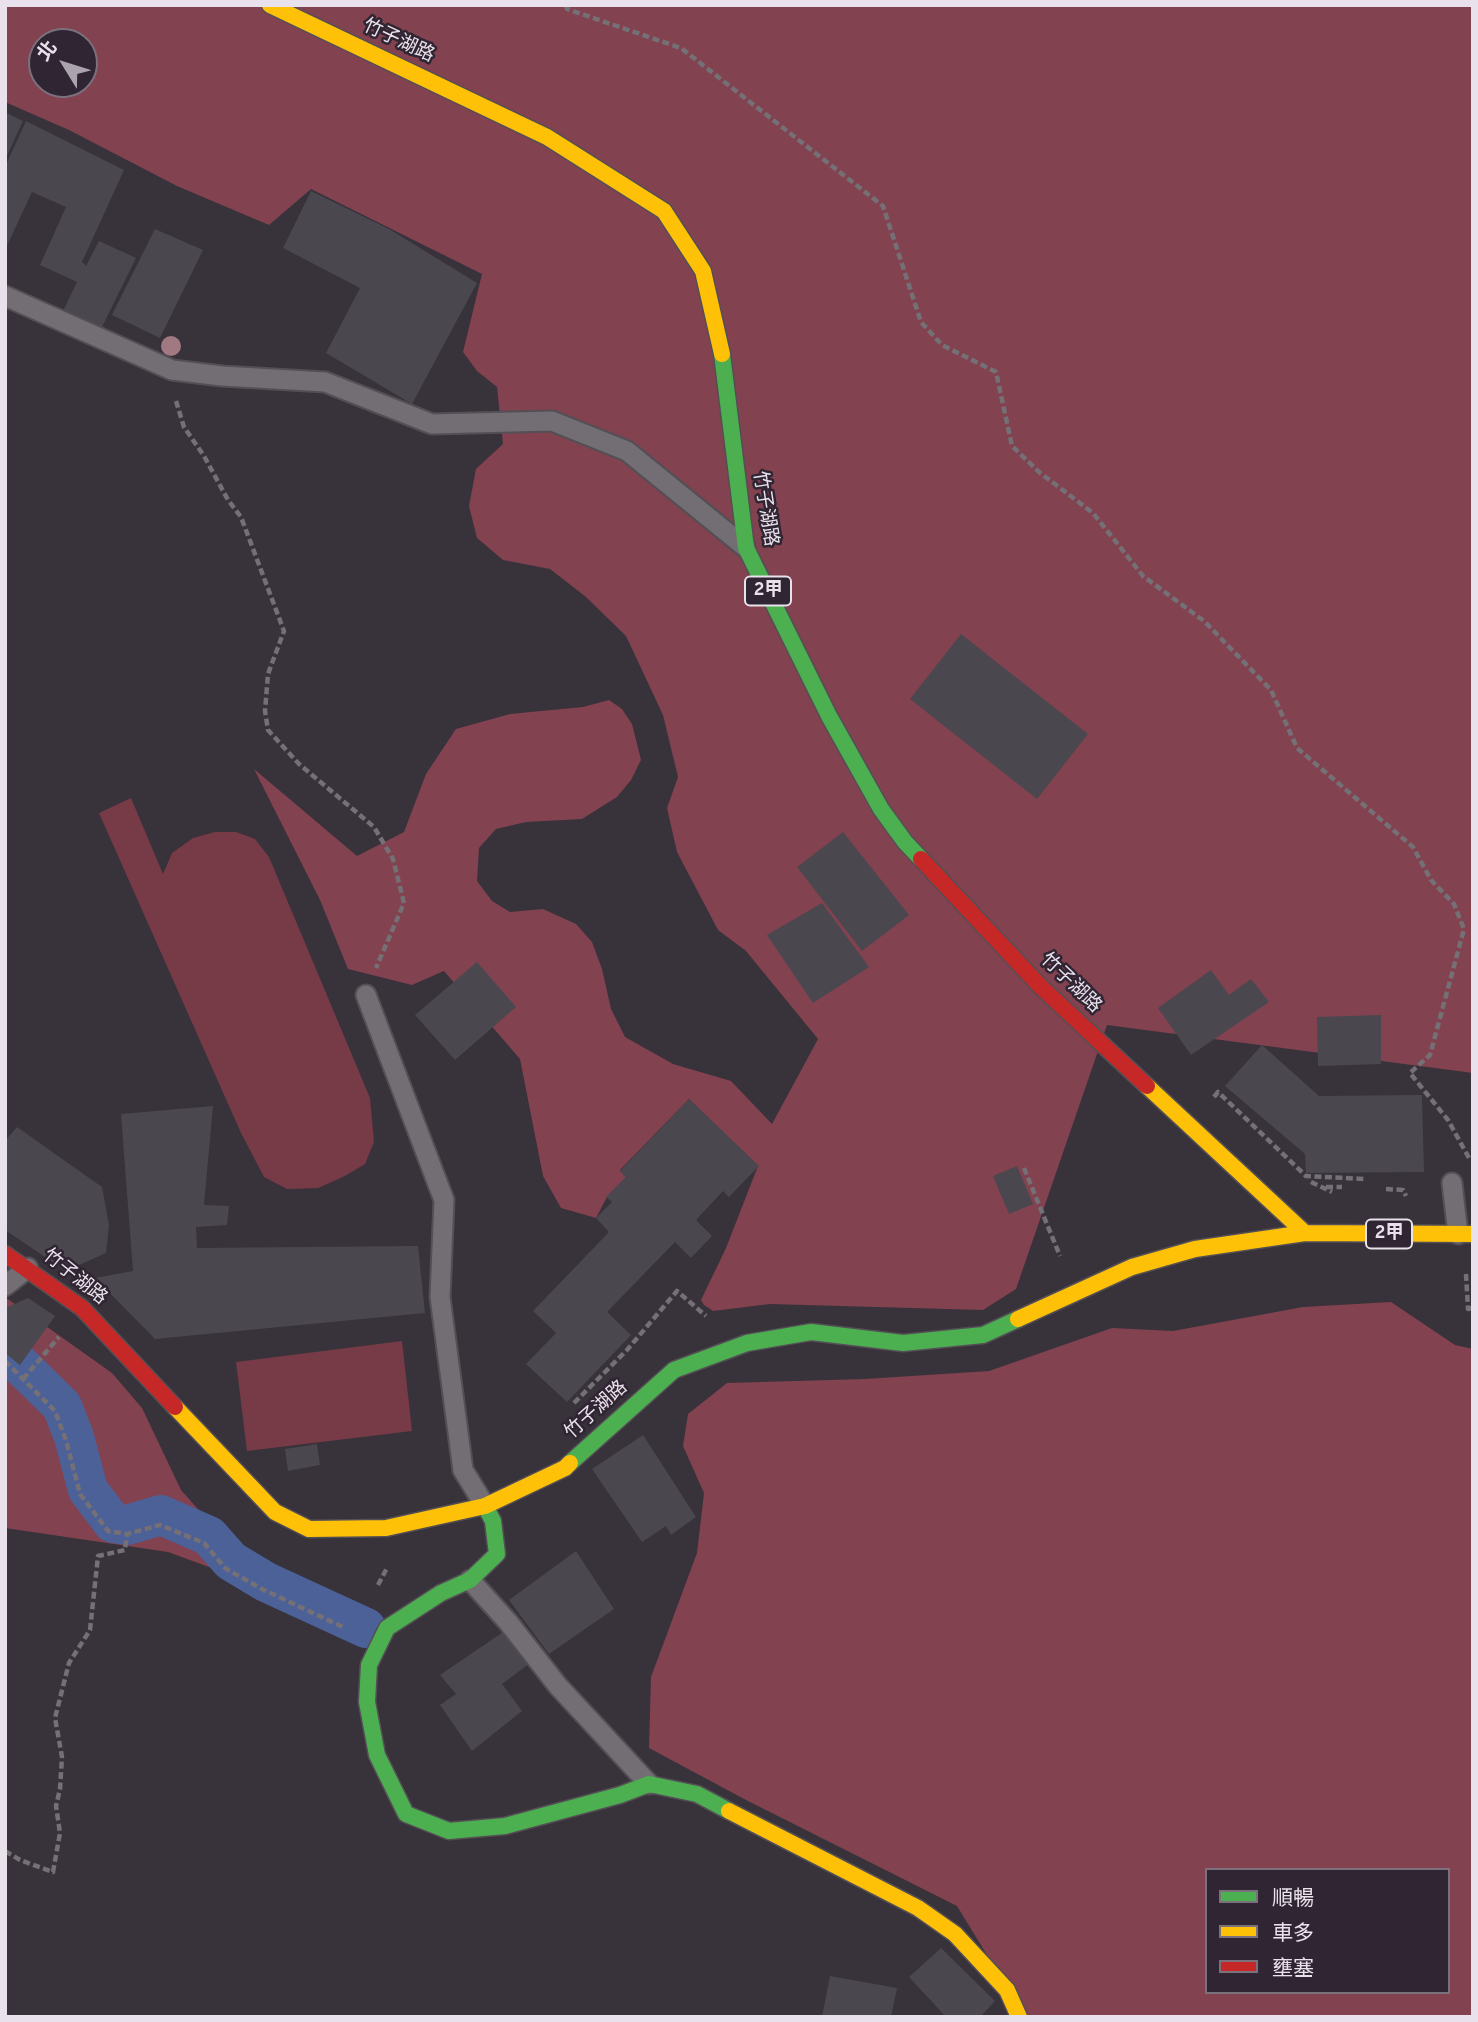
<!DOCTYPE html>
<meta charset="utf-8">
<style>
body{margin:0}
#map{position:relative;width:1478px;height:2022px;overflow:hidden;background:#38323a;font-family:Overpass,"Noto Sans TC",sans-serif}
canvas{display:block}
.frame{position:absolute;inset:0;border:7px solid #e9e2ec;pointer-events:none}
.legend{position:absolute;left:1205px;top:1868px;width:245px;height:126px;box-sizing:border-box;background:#302533;border:2px solid #7a717d;margin:0;padding:9px 12px;list-style:none;font-size:21px;color:#e9e2ec}
.legend li{display:flex;align-items:center;gap:14px;height:35px}
.legend b{width:35px;border:2px solid #7a717d}
.north{position:absolute;left:28px;top:28px;width:70px;height:70px;box-sizing:border-box;background:#302533;border:2px solid #7a717d;border-radius:50%;rotate:308deg;font-size:19px;font-weight:700;line-height:28px;text-align:center;color:#e9e2ec}
.north::after{content:'';display:block;margin:auto;width:24px;height:32px;background:#aba4ae;clip-path:polygon(50% 0,100% 100%,50% 72%,0 100%)}
</style>
<div id="map">
<canvas width="1478" height="2022"></canvas>
<div class="frame"></div>
<ul class="legend">
<li><b style="height:9px;background:#4caf50"></b>順暢</li>
<li><b style="height:9px;background:#ffc107"></b>車多</li>
<li><b style="height:9px;background:#c62828"></b>壅塞</li>
</ul>
<div class="north">北</div>
</div>
<script>
const c = document.querySelector('canvas').getContext('2d');
c.lineJoin = 'round';
function fill(path, color) { c.fillStyle = color; c.fill(path, 'evenodd'); }
const poly = rows => new Path2D(rows.map(r => 'M' + r).join(''));
function stroke(path, color, width, dash) { c.strokeStyle = color; c.lineWidth = width; c.lineCap = dash ? 'butt' : 'round'; c.setLineDash(dash || []); c.stroke(path); }
function drawText(font, color, halo, rows, align = 'center') {
  c.font = font + ' Overpass,"Noto Sans TC",sans-serif'; c.lineWidth = 5; c.setLineDash([]); c.textBaseline = 'middle'; c.strokeStyle = halo; c.fillStyle = color; for (const [text, x, y, turn = 0] of rows) {
    c.save(); c.translate(x, y); c.rotate((+turn || 0) * Math.PI / 180); c.textAlign = isNaN(turn) ? turn : align; if (halo) c.strokeText(text, 0, 0); c.fillText(text, 0, 0); c.restore();
  }
}
fill(poly([
 [131,798,163,874,172,853,193,838,215,832,236,832,255,839,269,857,370,1098,374,1142,365,1164,345,1176,318,1188,287,1189,264,1177,241,1133,99,813],
 [402,1341,412,1431,247,1451,236,1362]
]), '#773a47');
fill(poly([
 [5,5,1473,5,1473,1073,1107,1025,1016,1289,983,1310,770,1304,713,1311,704,1305,701,1300,726,1248,758,1166,689,1099,620,1170,626,1177,607,1197,596,1218,561,1208,543,1176,520,1059,444,971,412,985,348,969,320,900,254,769,357,856,404,832,426,774,456,729,510,714,583,707,609,700,622,709,632,724,641,760,631,780,617,797,582,819,526,822,496,829,479,848,477,881,492,901,510,912,543,909,576,924,592,942,602,969,611,1009,625,1037,673,1064,731,1081,772,1124,818,1039,746,951,718,930,677,852,667,808,678,777,663,715,626,636,586,597,550,569,503,560,477,538,469,506,476,469,503,444,497,387,477,371,463,352,482,274,311,189,269,225,177,186,69,130,5,102],
 [42,42,84,42,84,84,42,84],
 [5,1297,112,1373,142,1408,181,1490,212,1525,296,1599,168,1552,5,1528],
 [1391,1302,1455,1345,1473,1349,1473,2017,1025,2017,957,1906,746,1800,649,1748,651,1677,697,1553,704,1493,683,1446,688,1414,727,1383,865,1379,989,1371,1112,1328,1173,1331,1303,1307],
 [1207,1870,1448,1870,1448,1992,1207,1992]
]), '#824250');
stroke(poly([
 [5,1350,62,1406,74,1437,88,1490,113,1523,127,1525,161,1515,209,1536,231,1561,266,1582,366,1628]
]), '#4c6198', 40);
fill(poly([
 [5,112,23,121,5,160],
 [26,121,124,170,82,262,86,266,99,241,136,258,101,329,62,313,77,282,40,265,66,207,32,192,5,250,5,167],
 [311,191,389,229,477,283,412,404,326,353,360,288,283,248],
 [155,229,203,250,160,338,112,315],
 [961,634,1088,734,1037,799,910,699],
 [843,832,909,915,862,951,797,867],
 [822,903,869,967,813,1003,767,935],
 [477,962,516,1007,455,1060,415,1015],
 [1211,970,1229,995,1251,979,1269,1002,1191,1055,1158,1008],
 [1381,1015,1381,1064,1318,1066,1317,1017],
 [1262,1045,1319,1096,1422,1095,1424,1172,1306,1173,1305,1154,1225,1086],
 [689,1099,759,1166,729,1197,723,1191,696,1220,712,1236,691,1258,675,1242,607,1312,631,1335,567,1402,526,1364,556,1333,533,1311,609,1232,596,1218,612,1202,606,1197,626,1177,620,1171],
 [213,1106,204,1205,229,1206,227,1225,196,1227,197,1248,418,1246,425,1313,155,1339,95,1278,133,1271,121,1114],
 [17,1127,102,1187,109,1225,106,1253,66,1271,5,1230,5,1141],
 [1017,1166,1033,1204,1009,1214,993,1176],
 [28,1298,55,1316,20,1365,5,1353,5,1308],
 [643,1435,696,1517,671,1535,666,1526,642,1542,592,1469],
 [317,1444,320,1465,288,1471,285,1449],
 [576,1551,614,1609,549,1654,509,1600],
 [509,1628,534,1660,502,1684,522,1711,472,1751,440,1705,456,1694,440,1675],
 [941,1948,995,2001,980,2017,946,2017,909,1977],
 [830,1976,897,1988,891,2017,822,2017]
]), '#4b474f');
const lane = poly([
 [5,296,172,370,222,376,325,382,432,424,552,421,627,451,745,547],
 [366,995,444,1200,440,1297,463,1470,485,1506],
 [1452,1183,1458,1234],
 [5,1286,28,1268],
 [470,1580,508,1622,558,1686,649,1784]
]);
const fast = poly([
 [722,354,746,548,829,716,881,809,905,842,921,859],
 [570,1463,674,1370,747,1343,811,1332,903,1343,983,1335,1018,1319],
 [485,1506,493,1521,497,1554,470,1580,441,1593,387,1628,369,1665,367,1702,377,1755,406,1814,449,1831,505,1826,620,1795,649,1784,697,1794,729,1811]
]);
const slow = poly([
 [270,5,547,137,664,211,703,271,722,354],
 [1147,1086,1305,1233,1473,1234],
 [1018,1319,1132,1267,1195,1249,1305,1233],
 [175,1407,275,1512,309,1529,386,1528,485,1506,565,1468,570,1463],
 [729,1811,918,1908,955,1934,1007,1990,1019,2017]
]);
const jam = poly([
 [921,859,1040,986,1147,1086],
 [5,1254,82,1308,175,1407]
]);
stroke(lane, '#544f55', 23);
stroke(fast, '#544f55', 19);
stroke(slow, '#544f55', 19);
stroke(jam, '#544f55', 19);
stroke(poly([
 [566,5,567,9,681,48,883,206,921,322,942,345,996,372,1012,446,1039,472,1093,513,1143,576,1204,621,1271,690,1297,748,1413,847,1431,880,1454,904,1464,929,1430,1055,1410,1073,1448,1120,1469,1158],
 [176,401,184,427,204,456,228,500,241,517,284,631,268,674,265,711,268,730,299,764,374,827,393,859,404,903,376,968],
 [1214,1097,1218,1092,1306,1176,1365,1179],
 [1024,1168,1060,1256],
 [1311,1182,1332,1192],
 [1326,1187,1342,1187],
 [1386,1189,1403,1190,1406,1196],
 [1466,1274,1468,1309,1473,1308],
 [5,1361,55,1411,66,1440,80,1494,108,1531,127,1534,160,1525,204,1543,225,1568,262,1589,345,1628],
 [23,1379,59,1337],
 [574,1403,627,1350,677,1291,706,1316],
 [378,1585,387,1568],
 [5,1851,20,1860,53,1872,60,1833,56,1806,60,1789,62,1757,55,1718,69,1663,90,1630,98,1556,125,1550,127,1534]
]), '#747076', 4.5, [7, 3.5]);
stroke(lane, '#726e73', 19);
stroke(fast, '#4caf50', 16);
stroke(slow, '#ffc107', 16);
stroke(jam, '#c62828', 16);
c.fillStyle = '#a07982';
for (const [x, y] of [
 [171,346]
]) { c.beginPath(); c.arc(x, y, 10, 0, 2 * Math.PI); c.fill(); }
for (const [x, y, w] of [
 [768,591,46],
 [1389,1234,46]
]) { const box = new Path2D(); box.roundRect(x - w / 2, y - 14.5, w, 29, 5); c.fillStyle = '#302533'; c.fill(box); stroke(box, '#e9e2ec', 2); }
drawText('bold 18px', '#e9e2ec', null, [
 ["2甲",768,591],
 ["2甲",1389,1234]
]);
drawText('19px', '#e9e2ec', '#302533', [
 ["竹子湖路",398,42,25],
 ["竹子湖路",764,509,81],
 ["竹子湖路",1070,984,44],
 ["竹子湖路",74,1278,39],
 ["竹子湖路",597,1411,-42]
]);
</script>
